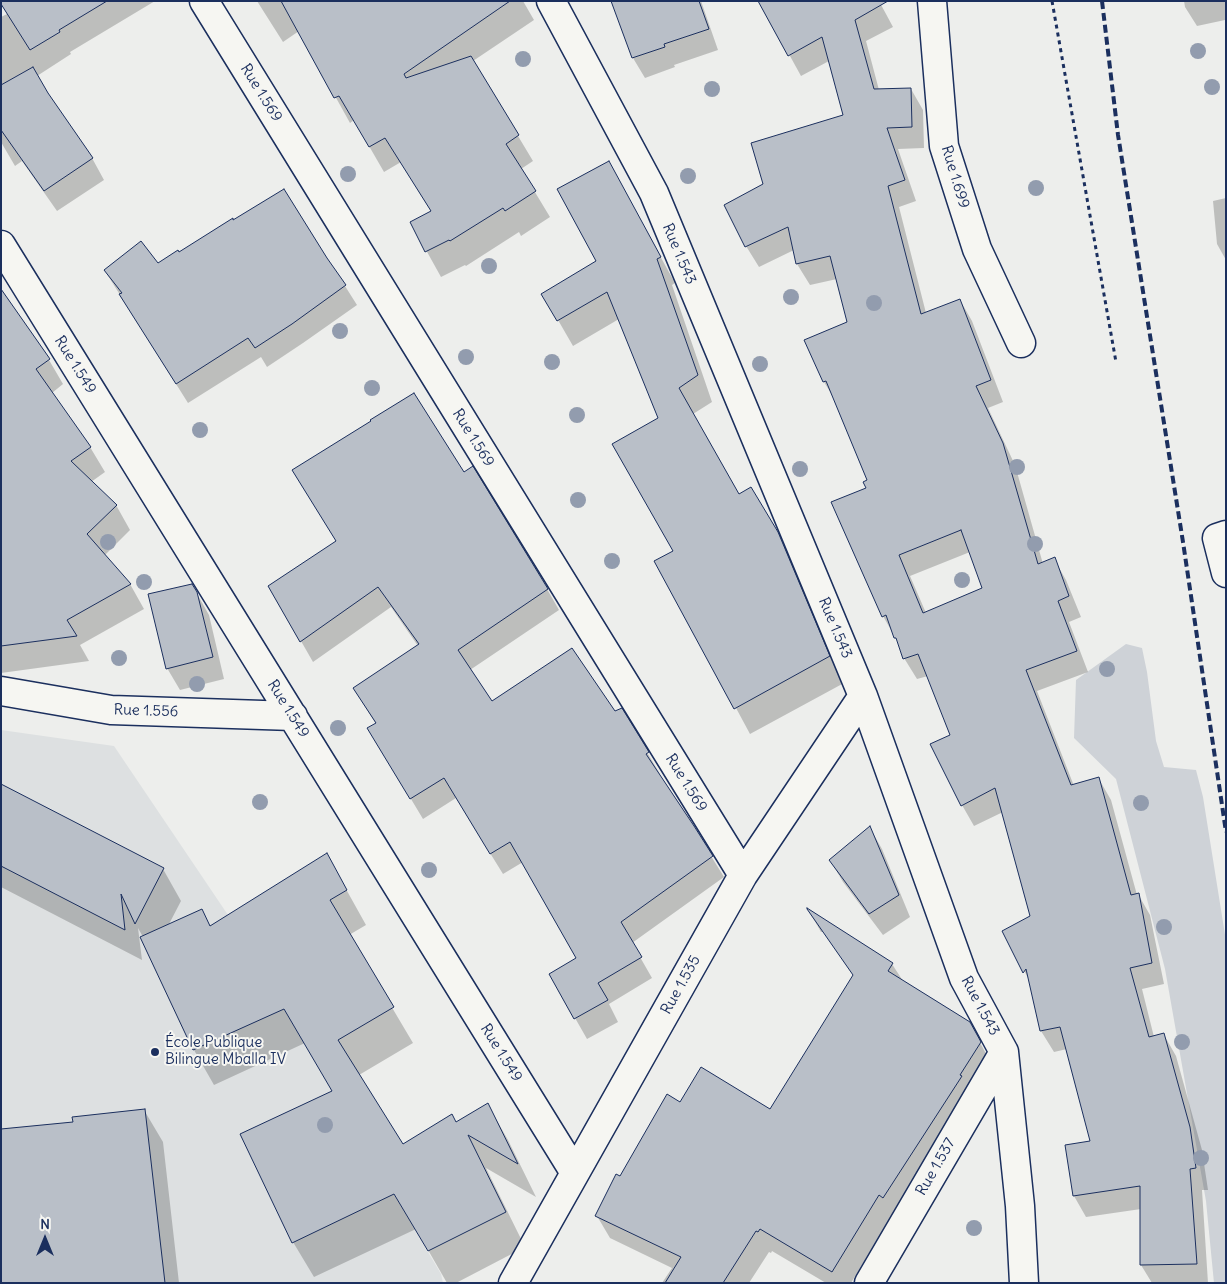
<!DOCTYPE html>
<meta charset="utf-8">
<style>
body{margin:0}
#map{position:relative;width:1227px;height:1284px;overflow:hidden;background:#edeeec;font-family:Delius,sans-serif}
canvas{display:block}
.frame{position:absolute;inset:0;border:2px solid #1b2f5e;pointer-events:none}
.north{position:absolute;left:20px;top:1214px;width:50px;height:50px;-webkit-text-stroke:4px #f6f6f2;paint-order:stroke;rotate:0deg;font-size:14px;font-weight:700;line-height:20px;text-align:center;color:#1b2f5e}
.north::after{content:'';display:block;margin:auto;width:18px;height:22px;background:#1b2f5e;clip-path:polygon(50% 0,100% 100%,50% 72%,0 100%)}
</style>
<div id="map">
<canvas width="1227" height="1284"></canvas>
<div class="frame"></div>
<div class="north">N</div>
</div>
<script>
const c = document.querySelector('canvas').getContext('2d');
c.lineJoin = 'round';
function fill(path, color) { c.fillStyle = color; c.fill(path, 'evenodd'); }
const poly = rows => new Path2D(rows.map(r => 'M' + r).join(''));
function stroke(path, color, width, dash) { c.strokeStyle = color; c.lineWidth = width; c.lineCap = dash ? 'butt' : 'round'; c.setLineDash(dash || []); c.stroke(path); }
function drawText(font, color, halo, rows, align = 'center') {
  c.font = font + ' Delius,sans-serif'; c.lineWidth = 4; c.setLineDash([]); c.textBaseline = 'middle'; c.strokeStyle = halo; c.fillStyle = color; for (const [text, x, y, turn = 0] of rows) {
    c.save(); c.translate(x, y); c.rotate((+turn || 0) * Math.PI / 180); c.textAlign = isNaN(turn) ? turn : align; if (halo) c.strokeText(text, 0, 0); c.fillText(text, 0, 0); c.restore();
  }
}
fill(poly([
 [1,730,114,746,228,915,441,1274,443,1283,1,1283]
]), '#dde0e1');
fill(poly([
 [1126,644,1142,648,1147,672,1156,741,1164,767,1196,770,1203,797,1226,941,1226,1283,1214,1283,1206,1201,1165,969,1116,779,1074,738,1076,680]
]), '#ced2d7');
fill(poly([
 [1,1,155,1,70,52,71,54,37,76,47,93,92,158,104,180,57,211,22,161,15,166,1,142,1,17,7,14],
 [257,1,523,1,534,20,473,61,533,161,521,169,550,217,521,236,519,232,466,266,465,265,441,277,411,223,432,213,401,162,384,172,354,120,350,123,299,31,283,42],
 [616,1,701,1,718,50,674,65,675,67,645,78,633,58,615,6],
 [879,1,893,27,866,41,879,90,911,89,923,110,924,148,898,149,916,201,899,207,926,313,960,300,972,321,1003,402,988,408,1015,465,1043,564,1054,559,1066,580,1081,617,1069,622,1088,672,1037,691,1074,786,1099,779,1111,800,1137,895,1138,894,1150,915,1164,984,1142,989,1154,1037,1164,1035,1176,1056,1202,1150,1208,1190,1202,1190,1208,1283,1152,1283,1141,1265,1141,1209,1086,1217,1074,1196,1091,1142,1067,1049,1054,1052,1041,1031,1030,982,1004,931,1032,917,1003,812,974,826,962,805,951,735,928,676,917,679,904,658,900,646,883,616,868,489,869,480,835,400,824,382,806,341,849,323,837,279,810,285,797,264,794,250,759,267,746,246,765,185,844,115,829,61,801,76,763,7],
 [970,552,983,589,926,613,910,576],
 [1184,1,1226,1,1226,22,1225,20,1197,26,1185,7],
 [623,189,675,283,672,285,712,402,693,414,739,496,751,489,792,560,844,683,750,734,736,708,675,552,659,419,619,319,573,346,558,320,598,262],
 [1226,198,1226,260,1217,244,1213,201],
 [178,254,326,258,345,286,357,305,303,343,267,367,261,357,188,403,105,271,157,264],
 [1,311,49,360,63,384,52,393,90,447,105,472,91,482,116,505,130,530,104,556,130,584,144,609,80,645,89,661,1,673],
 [464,474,547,589,559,610,470,670,491,703,615,713,621,709,660,774,658,775,693,827,724,877,632,943,652,978,609,1004,618,1022,587,1039,550,974,578,959,523,862,503,874,456,798,423,819,381,749,376,724,354,689,418,646,391,607,313,662,270,587],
 [192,585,209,615,224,679,180,690,167,668],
 [1,785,163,869,181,901,168,926,201,911,211,927,327,855,366,925,349,935,413,1043,359,1075,402,1146,456,1123,488,1105,508,1140,536,1197,486,1168,525,1247,456,1283,447,1283,416,1229,314,1277,293,1242,334,1091,305,1043,214,1085,194,1050,142,937,143,937,138,928,142,960,1,887],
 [870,828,882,849,910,917,883,935,843,882,830,860],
 [809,911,892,964,903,981,969,1022,992,1065,896,1219,891,1216,851,1283,826,1283,772,1251,771,1253,769,1252,749,1283,662,1283,672,1268,610,1238,597,1216,621,1177,680,1104,771,1110,858,979,824,932,821,932],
 [144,1110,163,1142,179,1283,1,1283]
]), '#0003');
const building = poly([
 [1,1,107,1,59,30,60,32,30,50,1,4,1,1],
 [281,1,510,1,404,74,406,78,471,56,519,135,506,144,536,191,505,211,503,208,450,241,449,240,425,252,410,222,431,211,385,138,369,147,339,96,334,98,281,1],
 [611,1,699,1,709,29,664,44,665,47,632,58,611,1],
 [758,1,888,1,855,20,874,89,911,88,912,127,887,128,905,180,888,186,921,314,960,299,991,380,976,386,1003,443,1038,564,1055,557,1069,596,1058,601,1077,651,1026,670,1071,785,1099,777,1131,895,1139,893,1152,963,1130,968,1149,1037,1164,1033,1190,1127,1196,1168,1190,1169,1197,1264,1140,1265,1140,1186,1073,1196,1065,1145,1090,1141,1060,1027,1040,1031,1026,969,1023,973,1002,931,1030,916,995,788,961,806,930,744,950,735,918,654,903,659,896,638,894,638,886,615,882,617,831,502,866,488,863,482,867,480,826,381,823,382,804,340,847,322,830,256,796,264,788,227,745,247,724,205,763,184,751,143,843,115,822,37,788,56,758,1],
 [961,530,982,588,923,613,899,555,961,530],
 [33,67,48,93,93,158,44,191,1,130,1,85,33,67],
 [609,161,661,257,657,259,698,375,679,388,739,494,751,487,778,532,830,656,734,709,654,561,673,551,612,444,658,418,607,292,557,321,541,294,596,261,557,189,609,161],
 [284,189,327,258,346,285,292,324,255,348,248,338,176,384,119,294,122,293,104,270,141,241,158,263,178,250,179,252,233,218,233,220,284,189],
 [1,289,50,359,36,369,91,447,71,461,117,505,87,534,131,584,67,620,77,636,1,646,1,289],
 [414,393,464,472,473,466,548,589,458,650,492,701,572,648,615,711,622,708,649,752,646,754,694,826,713,856,621,922,642,957,598,983,608,1000,574,1019,549,974,576,958,510,842,490,854,444,778,410,799,367,728,376,723,353,688,419,644,378,587,300,642,268,586,336,541,292,470,371,421,370,420,414,393],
 [192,584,197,592,213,657,166,669,148,594,192,584],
 [1,784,164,868,135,924,121,894,125,930,1,866,1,784],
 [870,826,899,895,869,914,829,860,870,826],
 [327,853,347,890,330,900,394,1007,338,1040,403,1144,452,1114,456,1122,488,1103,518,1164,468,1135,506,1212,428,1251,394,1194,292,1243,240,1134,332,1091,284,1009,193,1050,140,937,202,909,210,926,327,853],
 [807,908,893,963,888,971,970,1022,981,1042,960,1075,962,1076,883,1198,879,1195,832,1272,760,1229,758,1232,756,1231,723,1283,665,1283,681,1257,595,1216,616,1174,620,1176,667,1094,680,1102,701,1067,770,1109,853,975,807,909,807,908],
 [145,1109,165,1283,1,1283,1,1129,73,1122,72,1117,145,1109]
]);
fill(building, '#b9bfc8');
stroke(building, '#1b2f5e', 1);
const street = poly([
 [204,1,743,875],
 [551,1,654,193,863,696,964,978,1004,1052,1020,1206,1024,1283],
 [932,1,944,146,977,249,1021,343],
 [1,245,575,1173],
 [1226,535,1217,538,1226,573],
 [1,691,111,710,293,716],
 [513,1283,743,875,863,696],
 [869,1283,1004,1052]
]);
stroke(street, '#1b2f5e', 31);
stroke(poly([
 [1052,1,1116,362]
]), '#1b2f5e', 3, [4, 4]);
stroke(street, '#f6f6f2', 28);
stroke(poly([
 [1102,1,1118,135,1183,542,1226,832]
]), '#1b2f5e', 4, [8, 4]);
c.fillStyle = '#929cae';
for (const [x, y] of [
 [1198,51],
 [523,59],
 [1212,87],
 [712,89],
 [348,174],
 [688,176],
 [1036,188],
 [489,266],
 [791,297],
 [874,303],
 [340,331],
 [466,357],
 [552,362],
 [760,364],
 [372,388],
 [577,415],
 [200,430],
 [1017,467],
 [800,469],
 [578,500],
 [108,542],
 [1035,544],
 [612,561],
 [962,580],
 [144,582],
 [119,658],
 [1107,669],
 [197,684],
 [338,728],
 [260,802],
 [1141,803],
 [429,870],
 [1164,927],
 [1182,1042],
 [325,1125],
 [1201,1158],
 [974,1228]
]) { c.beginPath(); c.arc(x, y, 8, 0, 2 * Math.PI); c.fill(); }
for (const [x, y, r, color] of [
 [155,1052,5,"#1b2f5e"]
]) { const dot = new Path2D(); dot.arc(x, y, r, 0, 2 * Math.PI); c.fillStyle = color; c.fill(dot); stroke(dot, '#f6f6f2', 2); }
drawText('15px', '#1b2f5e', '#f6f6f2', [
 ["Rue 1.569",261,93,58],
 ["Rue 1.699",955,177,73],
 ["Rue 1.543",679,254,67],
 ["Rue 1.549",75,365,58],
 ["Rue 1.569",473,438,58],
 ["Rue 1.543",835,628,67],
 ["Rue 1.549",288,709,58],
 ["Rue 1.556",146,711,2],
 ["Rue 1.569",686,783,58],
 ["Rue 1.535",681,985,-61],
 ["Rue 1.543",980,1006,62],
 ["Rue 1.549",501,1053,58],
 ["Rue 1.537",936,1167,-60]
]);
drawText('15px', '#1b2f5e', '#f6f6f2', [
 ["École Publique",165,1043],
 ["Bilingue Mballa IV",165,1060]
], 'left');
</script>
